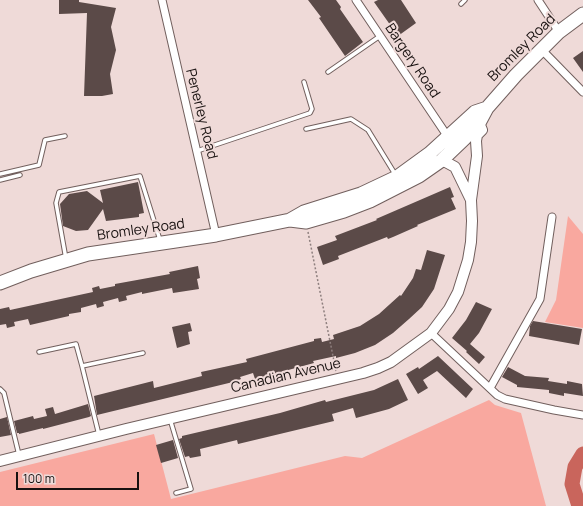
<!DOCTYPE html>
<style>
body{margin:0}
#map{position:relative;width:583px;height:506px;overflow:hidden;background:#efdad8;font-family:Manrope,sans-serif}
canvas{display:block}
.scale{position:absolute;left:16px;top:472px;width:123px;height:18px;box-sizing:border-box;border:2px solid #181110;border-top:0;padding-left:5px;font-size:12px;line-height:14px;white-space:nowrap;color:#181110;-webkit-text-stroke:3px #efdad8;paint-order:stroke}
</style>
<div id="map">
<canvas width="583" height="506"></canvas>
<div class="scale">100 m</div>
</div>
<script>
const c = document.querySelector('canvas').getContext('2d');
c.lineJoin = 'round';
function fill(path, color) { c.fillStyle = color; c.fill(path, 'evenodd'); }
const poly = rows => new Path2D(rows.map(r => 'M' + r).join(''));
function stroke(path, color, width, dash) { c.strokeStyle = color; c.lineWidth = width; c.lineCap = dash ? 'butt' : 'round'; c.setLineDash(dash || []); c.stroke(path); }
function drawText(font, color, halo, rows, align = 'center') {
  c.font = font + ' Manrope,sans-serif'; c.lineWidth = 4; c.setLineDash([]); c.textBaseline = 'middle'; c.strokeStyle = halo; c.fillStyle = color; for (const [text, x, y, turn = 0] of rows) {
    c.save(); c.translate(x, y); c.rotate((+turn || 0) * Math.PI / 180); c.textAlign = isNaN(turn) ? turn : align; if (halo) c.strokeText(text, 0, 0); c.fillText(text, 0, 0); c.restore();
  }
}
fill(poly([
 [568,216,583,234,583,328,545,322,556,300],
 [489,400,495,405,521,413,546,506,0,506,0,472,154,434,171,499,345,456,362,458]
]), '#f9a89f');
stroke(poly([
 [579,506,572,484,575,467,583,454]
]), '#c9655c', 15);
fill(poly([
 [59,0,79,0,79,2,116,8,111,27,116,50,110,74,113,94,102,96,84,96,87,13,59,14],
 [308,0,336,0,341,7,340,9,363,42,345,56,319,18,321,17],
 [378,0,401,0,416,23,398,36,374,2],
 [583,51,583,72,573,58],
 [138,182,144,213,139,214,139,217,106,221,103,209,88,230,76,231,63,226,60,204,69,194,87,191,103,203,100,190],
 [450,187,454,197,451,198,456,209,417,225,418,226,393,237,388,239,387,237,338,256,339,259,323,265,317,247,337,240,335,236,377,220,376,219],
 [427,250,445,255,434,289,422,307,409,319,393,333,375,345,355,353,336,358,336,356,313,361,314,363,255,379,253,373,240,377,241,379,233,382,97,415,94,396,153,381,154,388,202,376,201,372,247,362,246,359,314,341,314,339,321,338,322,342,334,339,333,335,360,326,379,314,400,295,401,296,413,278,416,269,421,270],
 [198,266,200,278,197,279,199,289,173,293,172,288,142,294,142,292,126,296,127,300,119,302,118,298,103,302,104,306,97,308,96,304,81,308,81,312,69,314,69,316,30,325,28,319,14,322,15,326,7,328,6,324,0,325,0,309,9,307,10,310,93,292,92,288,99,286,100,289,115,286,115,284,170,274,169,272],
 [476,302,492,309,479,333,470,344,485,357,479,364,466,352,467,351,452,338,466,320],
 [533,321,582,329,579,345,529,336,530,326],
 [190,323,192,331,188,332,190,344,177,348,172,327],
 [438,356,473,389,466,398,437,371,423,380,428,388,418,394,406,374,418,367,419,369],
 [508,367,525,376,549,378,548,381,567,384,567,381,582,384,583,396,564,393,564,396,549,393,549,390,517,387,517,385,502,377],
 [398,379,408,400,389,409,356,418,353,408,332,414,334,421,238,444,237,440,200,449,201,456,190,458,189,456,185,457,179,439,182,438,182,436,280,413,325,400,326,402,374,390],
 [88,404,91,416,89,417,43,429,43,428,19,434,19,433,17,433,14,421,33,416,34,419,47,416,45,409,53,407,55,414],
 [7,417,11,435,0,437,0,419],
 [173,440,178,458,161,463,156,445]
]), '#5b4a48');
const lane = poly([
 [461,4,465,0],
 [328,72,380,36],
 [306,129,351,119,368,130,395,174],
 [197,151,310,113,312,109,304,82],
 [0,174,39,165,45,140,65,136],
 [0,180,20,175],
 [66,259,56,203,59,192,140,176,160,240],
 [39,352,76,344,82,366],
 [0,389,4,393,19,455],
 [170,419,191,489,176,493],
 [99,435,82,366,143,353]
]);
const street = poly([
 [162,0,216,235],
 [356,0,448,137],
 [538,0,559,32],
 [541,49,583,92],
 [431,333,497,395,505,399,554,410,583,415],
 [490,388,540,299,552,217]
]);
const secondary = poly([
 [442,160,455,167,471,200],
 [0,461,126,429,363,373,378,368,391,362,431,333,449,309,458,292,468,260,471,242,472,221,471,200,477,156,476,141,477,135,482,130,479,123]
]);
const highway = poly([
 [290,220,306,222,344,211,370,201,419,176,442,160,464,139,479,123,487,108,516,75,559,32,583,14],
 [0,283,31,271,88,254,216,235,290,220,304,212,361,194,397,177,430,153,475,112,487,108]
]);
stroke(lane, '#715f5d', 5.5);
stroke(street, '#715f5d', 9);
stroke(secondary, '#715f5d', 12);
stroke(highway, '#715f5d', 15);
stroke(poly([
 [308,232,336,371]
]), '#8e7f7e', 1.5, [2, 2]);
stroke(lane, '#fff', 3.5);
stroke(street, '#fff', 7);
stroke(secondary, '#fff', 10);
stroke(highway, '#fff', 13);
drawText('14px', '#181110', '#efdad8', [
 ["Bromley Road",522,48,-45],
 ["Bargery Road",412,61,56],
 ["Penerley Road",201,114,76],
 ["Bromley Road",141,230,-8],
 ["Canadian Avenue",286,376,-13]
]);
</script>
